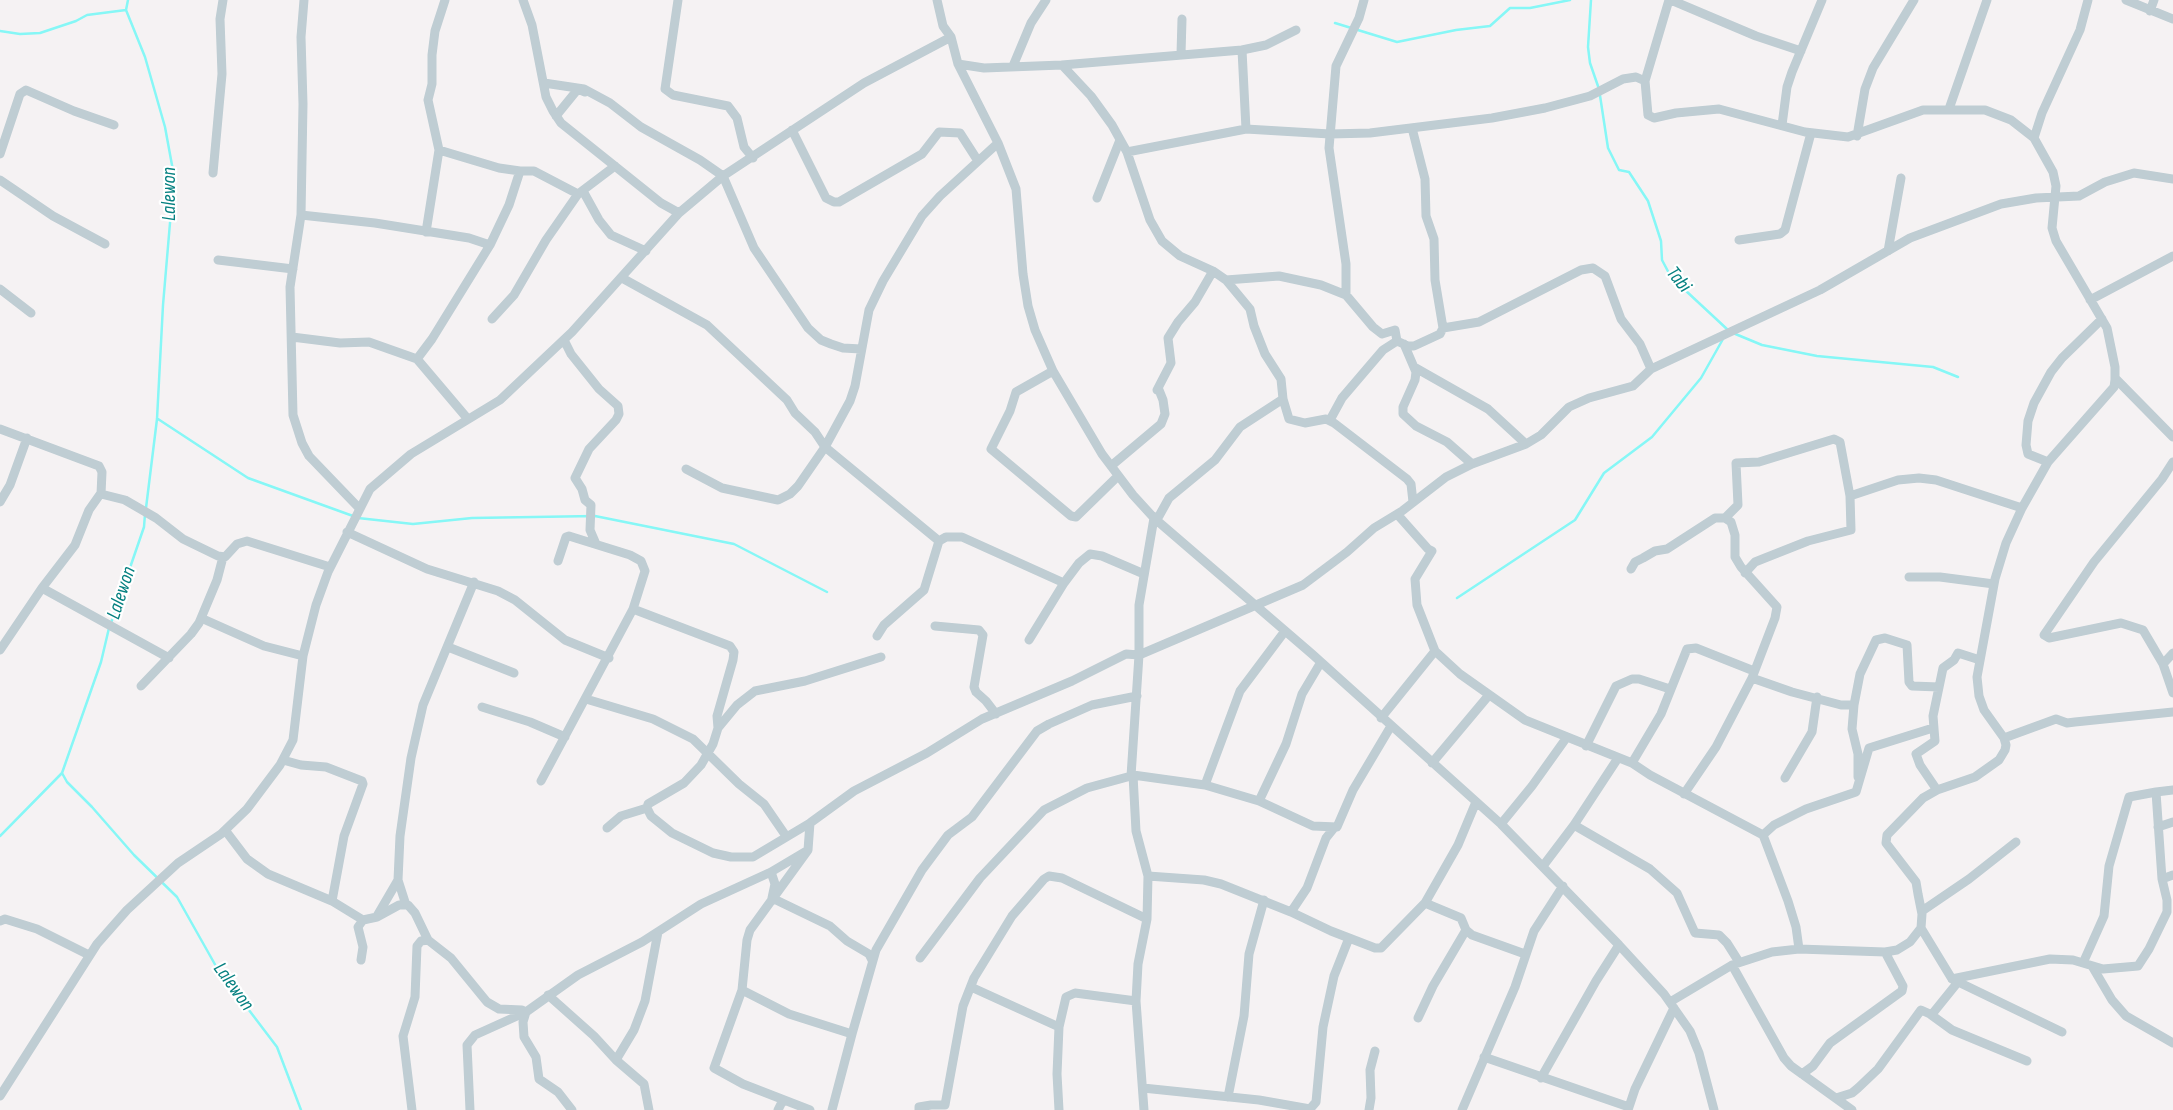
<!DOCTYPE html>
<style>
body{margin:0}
canvas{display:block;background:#f5f2f3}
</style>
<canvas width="2173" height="1110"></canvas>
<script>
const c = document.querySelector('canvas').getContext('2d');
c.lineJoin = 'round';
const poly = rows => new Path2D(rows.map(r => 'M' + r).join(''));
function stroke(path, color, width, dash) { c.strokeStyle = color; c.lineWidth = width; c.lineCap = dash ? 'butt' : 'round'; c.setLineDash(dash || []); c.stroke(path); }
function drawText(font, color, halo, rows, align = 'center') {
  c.font = font + ' "Sofia Sans Condensed",sans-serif'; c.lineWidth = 4.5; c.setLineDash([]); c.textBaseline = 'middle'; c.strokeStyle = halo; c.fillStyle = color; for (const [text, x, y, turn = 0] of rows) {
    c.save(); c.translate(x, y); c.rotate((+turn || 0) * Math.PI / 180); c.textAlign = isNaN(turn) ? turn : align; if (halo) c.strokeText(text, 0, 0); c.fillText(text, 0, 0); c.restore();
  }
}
stroke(poly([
 [128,0,126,10,145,57,165,127,174,176,163,305,157,419,146,508],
 [1591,0,1588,47,1590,63,1599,89,1608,148,1619,170,1629,172,1648,201,1661,241,1662,260,1671,277,1728,330],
 [1335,23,1397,42,1456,30,1490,26,1510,8,1530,8,1570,0],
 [0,31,20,34,40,33,76,21,87,15,126,10],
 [1733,333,1762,345,1817,356,1933,367,1958,377],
 [158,419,248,478,353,516],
 [358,518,413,524,472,518,595,516,734,544,827,592],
 [1457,598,1575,520,1604,473,1652,437,1701,378,1723,339],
 [111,623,144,527,145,514],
 [62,773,67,782,92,807,134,855,177,897,217,968,277,1047,301,1110],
 [0,836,62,773,101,662,109,628]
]), '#86f7f6', 2.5);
stroke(poly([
 [304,0,301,37,303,104,301,215,290,287,293,415,302,443,309,456,359,508],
 [523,0,532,25,546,97,553,111,561,123,661,203,679,213],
 [678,0,665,89,673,95,728,106,737,118,744,147,753,158],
 [937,0,943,26,951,37,958,64,998,143,1016,189,1023,274,1028,306,1035,330,1053,371,1102,454,1133,495,1154,518,1312,654,1501,824,1619,945,1664,994,1690,1031,1699,1053,1714,1110],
 [1671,0,1756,36,1801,51],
 [2126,0,2173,19],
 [2150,11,2154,0],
 [1242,50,1266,45,1296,30],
 [1181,54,1182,19],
 [958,64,984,68,1062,65,1091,96,1112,125,1127,152,1246,129,1330,134,1370,133,1492,118,1545,108,1590,96,1623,79,1636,77,1645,81,1648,115,1654,118,1676,113,1719,109,1805,132,1848,137,1923,110,1985,110,2011,120,2034,138],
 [1062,65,1242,50,1246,129],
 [1013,66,1031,23,1046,0],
 [1645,81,1669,0],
 [544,83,584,89,610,103,641,127,700,160,723,176,754,248,808,328,821,340,831,344,843,348,861,349],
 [1949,109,1987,0],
 [556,116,578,89,585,92],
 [1782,125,1787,87,1792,72,1822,0],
 [792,130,826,198,834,202,839,202,922,154,939,132,960,133,978,161],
 [1857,136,1865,89,1873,68,1914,0],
 [998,143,940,196,922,216,883,281,869,310,855,386,850,401,825,447,939,541,946,537,962,537,1064,583],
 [439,150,499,168,520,171],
 [1127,152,1150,220,1162,241,1180,256,1213,271,1226,280,1250,309,1254,326,1265,354,1281,379,1283,399,1289,419,1305,423,1326,419,1334,423,1407,479,1411,484,1413,502],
 [0,154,20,94,26,90,74,111,114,125],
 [213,173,222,74,220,19,223,0],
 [0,180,53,216,105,244],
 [583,191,599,220,611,235,646,251],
 [1097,198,1120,140],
 [301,215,375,223,469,238,490,245],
 [426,232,439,150,428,100,432,84,432,55,435,31,445,0],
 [1739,240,1780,234,1785,230,1811,133],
 [1888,251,1901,178],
 [218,260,293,269],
 [622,278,707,325,787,400,795,413,815,432,825,447,798,486,790,494,778,500,722,488,686,469],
 [1226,280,1279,276,1321,285,1346,295,1373,327,1382,334,1395,330,1397,341,1383,350,1371,364,1342,398,1330,420],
 [0,289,31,313],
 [1346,295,1346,264,1329,148,1336,66,1359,18,1364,0],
 [2090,300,2173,256],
 [492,319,514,295,546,240,578,194],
 [1443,328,1479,322,1581,270,1593,268,1605,276,1621,319,1640,344,1651,369],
 [292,337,340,343,369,342,417,359],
 [564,340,571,354,599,389,618,406,619,414,616,420,589,449,575,478,582,489,585,500,591,505,590,530,596,544],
 [1397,341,1408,346,1414,346,1440,334,1443,328,1435,280,1434,239,1426,216,1425,179,1412,128],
 [1404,344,1416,372,1415,380,1403,407,1403,414,1416,426,1447,442,1472,464],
 [1414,367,1488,409,1526,444],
 [1053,371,1016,392,1010,411,991,449,1071,516,1076,517,1118,476],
 [2115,378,2173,437],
 [467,418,417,359,432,339,490,245,509,205,520,171,534,171,578,194,615,166],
 [0,429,99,466,102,472,101,494,125,500,156,518,183,539,218,556,225,557,237,544,247,541,330,567],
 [2048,462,2028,454,2026,445,2028,421,2034,403,2051,372,2062,358,2102,319],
 [2173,462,2162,479,2094,562,2044,635,2049,638,2121,623,2143,630,2163,664,2173,693],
 [1111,466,1161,424,1165,414,1163,400,1159,390,1157,390,1171,363,1168,338,1178,322,1195,302,1213,271],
 [101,493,89,510,75,545,42,588,169,658],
 [1850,496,1898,480,1919,478,1936,480,2022,508],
 [0,502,10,485,27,438],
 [1397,514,1428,549,1432,551,1415,579,1417,605,1435,651,1460,674,1525,720,1632,763,1650,775,1763,835],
 [1725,518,1738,505,1736,463,1759,462,1834,439,1840,442,1850,496,1851,530,1808,541,1765,558,1755,562,1745,573],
 [347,532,427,569,498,591,515,600,565,640,609,658],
 [1631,569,1635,562,1643,558,1655,551,1667,549,1715,518,1725,518,1731,522,1735,535,1735,557,1741,567,1777,607,1775,618,1752,678,1716,747,1684,794],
 [1909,577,1940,577,1994,584],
 [201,618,264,646,303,656],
 [935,626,979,630,983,635,974,687,976,692,986,701,996,714],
 [877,636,884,625,924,590,939,541],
 [1029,640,1064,583,1079,563,1090,554,1102,556,1144,574],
 [448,647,514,673],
 [0,650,42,588],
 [1321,662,1302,694,1286,744,1259,801,1313,826,1337,827,1353,790,1391,726],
 [2163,664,2173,653],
 [1752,678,1792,692,1841,705,1854,705],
 [141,686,191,634,199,623,217,580,223,557],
 [586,699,653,719,693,739,739,784,764,804,786,836],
 [482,707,530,722,565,737],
 [1381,718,1435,651],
 [718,728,737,705,755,691,805,681,881,657],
 [2004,738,2056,719,2067,723,2075,722,2173,712],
 [1586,746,1616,686,1632,679,1639,679,1670,689],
 [283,760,301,765,326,767,362,781,363,784,344,836,332,901],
 [1432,763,1489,695],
 [1632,763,1661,714,1687,649,1696,648,1754,671],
 [1133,775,1205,785,1259,801],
 [1858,777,1858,754,1852,729,1854,705,1860,674,1876,640,1885,638,1907,645,1909,682,1912,686,1939,687],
 [1785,778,1812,732,1817,697],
 [541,781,633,609,645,571,641,561,630,555,569,536,566,537,558,561],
 [1205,785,1240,691,1285,631],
 [1937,790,1920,765,1916,754,1935,741,1933,716,1943,668,1954,660,1958,653,1980,660],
 [647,808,651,816,672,833,713,853,731,857,753,857,810,823,854,791,927,753,982,719,1072,681,1126,654,1139,655,1303,585,1347,552,1374,528,1402,511,1446,477,1472,464,1526,444,1541,435,1569,407,1589,398,1633,386,1651,369,1820,290,1910,238,2001,204,2036,198,2079,196,2105,182,2134,173,2173,179],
 [810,823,808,850,750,930,747,940,742,990,714,1068,743,1084,810,1110],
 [1501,824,1532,786,1567,737],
 [1574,825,1650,869,1677,893,1695,933,1719,935,1727,943,1739,962],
 [2158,827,2173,822],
 [607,828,621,816,647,808,648,804,684,783,701,765,713,744,718,728,717,716,733,660,734,652,730,646,633,609],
 [225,830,247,859,268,874,332,901,363,920,358,927,363,947,361,960],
 [1543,866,1574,825,1618,758],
 [771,872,775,884,772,898,830,926,847,941,869,954,872,960],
 [1148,876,1204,880,1221,884,1291,912,1331,931,1375,948,1381,948,1425,903,1458,845,1476,802],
 [2162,879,2173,875],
 [1425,903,1461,918,1466,930,1472,935,1525,954],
 [406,905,398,880,400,836,411,758,423,705,474,582],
 [1922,911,1969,879,2016,842],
 [1291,912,1307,888,1326,838,1334,828],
 [377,916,398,880],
 [363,920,377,917,399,905,408,905,415,913,428,940,451,958,487,1002,499,1009,522,1010,526,1012,578,975,642,942,701,904,771,872,808,850],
 [0,921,5,919,37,929,89,955],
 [1921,928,1952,979,2062,1032],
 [1799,949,1796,927,1788,901,1763,835,1774,825,1806,809,1856,792,1869,748,1933,728],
 [920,958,980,878,1044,810,1087,788,1131,776],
 [2083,963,2104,916,2109,866,2129,797,2156,792],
 [1732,965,1784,1058,1791,1066,1852,1110],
 [2092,966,2112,1000,2126,1016,2173,1043],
 [1952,979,2050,959,2073,960,2103,969,2138,966,2149,949,2167,912,2167,900,2162,879,2156,792,2173,790],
 [971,987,1059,1027],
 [742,990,789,1014,852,1034,832,1110],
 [548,995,594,1036,616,1060],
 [1670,1002,1732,965,1772,952,1799,949,1885,952,1897,950,1910,942,1921,928,1922,914,1918,894,1916,882,1886,843,1887,835,1923,798,1937,790,1975,777,1999,760,2005,750,2006,745,2004,738,1984,710,1979,696,1977,677,1995,579,2006,543,2022,508,2048,462,2114,387,2115,380,2115,367,2107,328,2056,241,2052,228,2056,186,2053,172,2034,138,2042,113,2080,30,2088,0],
 [1930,1014,1952,1030,2027,1061],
 [1418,1018,1433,986,1466,930],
 [852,1034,876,950,922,870,948,835,972,817,1037,731,1049,724,1092,705,1137,696],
 [1484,1057,1629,1107],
 [1802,1074,1813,1066,1830,1043,1902,991,1903,986,1885,952],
 [1541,1078,1596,981,1619,945],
 [1143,1088,1259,1100,1310,1109,1316,1102,1323,1027,1334,976,1349,938],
 [0,1096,97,944,127,910,178,863,221,834,247,809,280,765,293,740,303,656,316,605,328,572,370,489,411,454,500,400,572,332,679,213,723,176,864,83,951,37],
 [1228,1097,1244,1016,1249,954,1264,900],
 [1836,1098,1852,1093,1858,1088,1878,1069,1921,1010,1930,1014,1933,1013,1958,982],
 [412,1110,403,1036,415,997,417,946,421,941,428,940],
 [470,1110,467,1045,475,1035,526,1012,523,1022,524,1037,536,1057,539,1079,558,1092,572,1110],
 [649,1110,644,1084,616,1060,634,1030,645,1001,658,932],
 [778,1110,783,1100],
 [919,1110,919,1107,931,1105,945,1105,963,1006,974,978,1012,916,1044,879,1049,876,1062,878,1147,919],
 [1059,1110,1057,1074,1059,1027,1066,997,1075,993,1136,1001],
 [1144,1110,1136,1001,1138,964,1147,919,1148,876,1136,831,1133,775,1131,776,1139,655,1139,605,1154,518,1159,516,1169,498,1215,460,1240,427,1283,399],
 [1369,1110,1371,1098,1370,1070,1375,1051],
 [1462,1110,1515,987,1534,931,1563,886],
 [1628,1110,1635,1089,1674,1008]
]), '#bfcdd3', 9);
drawText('italic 20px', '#068181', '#fff', [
 ["Lalewon",170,194,-90],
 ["Tabi",1678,280,51],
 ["Lalewon",122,593,-72],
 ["Lalewon",233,987,54]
]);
</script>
